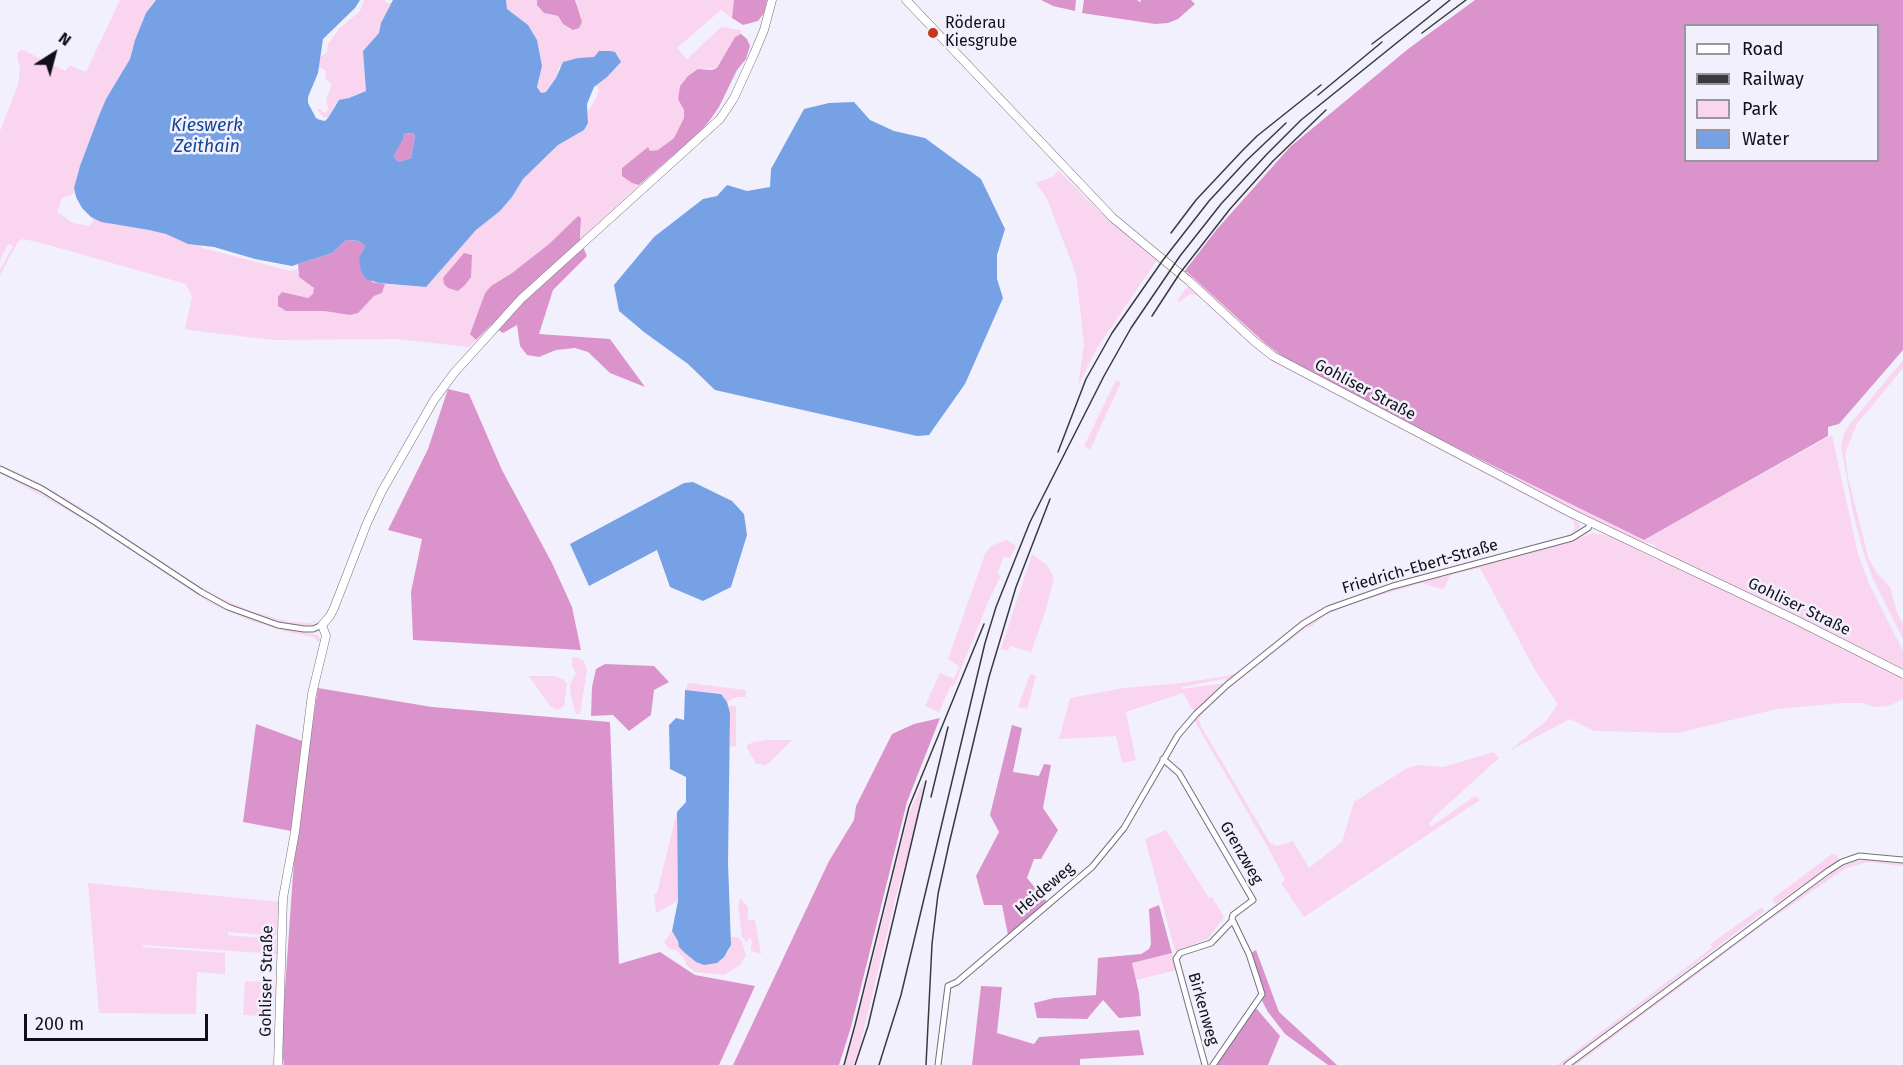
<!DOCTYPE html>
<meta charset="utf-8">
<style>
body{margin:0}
#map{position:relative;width:1903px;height:1065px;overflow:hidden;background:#f3f0fd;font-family:"Fira Sans",sans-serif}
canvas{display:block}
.legend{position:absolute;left:1684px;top:24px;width:195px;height:138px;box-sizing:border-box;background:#f3f0fd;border:2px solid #9996a1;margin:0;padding:8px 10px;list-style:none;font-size:18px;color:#121016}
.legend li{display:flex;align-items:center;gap:12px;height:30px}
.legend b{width:30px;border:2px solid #9996a1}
.north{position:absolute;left:24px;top:24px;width:60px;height:60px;-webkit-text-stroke:4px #f3f0fd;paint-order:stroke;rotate:36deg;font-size:16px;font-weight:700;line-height:24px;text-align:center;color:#121016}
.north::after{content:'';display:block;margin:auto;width:21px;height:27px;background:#121016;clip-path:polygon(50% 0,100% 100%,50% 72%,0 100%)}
.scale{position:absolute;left:24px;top:1014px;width:184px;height:27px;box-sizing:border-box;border:3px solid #121016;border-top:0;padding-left:8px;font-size:18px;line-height:21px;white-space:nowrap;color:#121016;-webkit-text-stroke:4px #f3f0fd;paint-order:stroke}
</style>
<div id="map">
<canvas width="1903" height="1065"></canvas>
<ul class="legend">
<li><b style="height:8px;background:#fff"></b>Road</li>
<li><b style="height:8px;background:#3b3940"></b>Railway</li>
<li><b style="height:16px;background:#f9d5ef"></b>Park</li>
<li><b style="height:16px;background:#76a1e5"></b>Water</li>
</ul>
<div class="north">N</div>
<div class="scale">200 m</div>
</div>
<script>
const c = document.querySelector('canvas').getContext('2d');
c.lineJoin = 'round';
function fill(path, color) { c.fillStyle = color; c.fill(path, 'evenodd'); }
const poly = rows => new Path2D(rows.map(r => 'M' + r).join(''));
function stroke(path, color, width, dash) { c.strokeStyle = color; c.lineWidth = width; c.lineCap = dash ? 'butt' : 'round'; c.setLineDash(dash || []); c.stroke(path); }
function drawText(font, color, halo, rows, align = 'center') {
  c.font = font + ' "Fira Sans",sans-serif'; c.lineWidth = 5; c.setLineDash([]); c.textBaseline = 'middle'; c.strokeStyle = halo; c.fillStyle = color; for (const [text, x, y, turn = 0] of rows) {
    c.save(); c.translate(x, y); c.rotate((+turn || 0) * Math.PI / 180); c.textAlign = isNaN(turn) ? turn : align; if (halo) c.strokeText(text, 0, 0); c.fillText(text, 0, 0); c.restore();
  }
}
fill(poly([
 [120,0,156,0,146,13,135,40,130,59,106,99,98,117,80,166,74,188,75,193,62,198,57,212,73,223,90,226,94,218,111,224,149,230,166,234,188,244,199,245,203,248,290,271,297,269,299,277,314,288,313,294,308,298,286,311,324,311,350,315,374,296,382,293,385,284,426,287,476,230,500,211,512,197,523,179,558,145,584,130,588,123,588,112,597,96,599,90,596,85,620,64,606,52,599,51,594,57,578,58,559,67,556,78,546,92,541,93,537,87,542,66,537,40,528,25,507,9,506,0,537,0,537,5,549,15,558,16,563,24,577,3,575,0,734,0,732,18,721,10,677,48,687,59,721,27,741,30,741,34,735,37,717,68,698,69,678,98,685,110,684,118,674,138,658,150,650,151,647,148,622,168,632,183,639,185,580,240,582,229,578,216,549,244,512,273,491,286,485,293,470,333,476,340,469,347,397,339,273,340,188,330,185,328,192,297,186,284,38,242,22,239,18,242,0,275,0,270,13,246,8,244,0,260,0,131,18,85,20,69,17,54,20,50,23,50,65,71,70,65,86,72],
 [364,0,384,0,387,3,391,3,381,23,379,33,363,51,366,91,336,103,328,118,323,117,317,110,319,109,325,113,327,112,328,108,326,99,332,84,325,79,326,72,324,69,318,67,321,56,327,53,328,44,340,28,360,11],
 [1058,170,1099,211,1157,260,1097,348,1078,386,1084,344,1076,274,1047,199,1036,183,1054,176],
 [1184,272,1187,272,1266,344,1285,358,1435,437,1644,540,1832,435,1858,554,1868,581,1903,651,1903,670,1656,549,1655,545,1637,540,1593,520,1434,439,1284,359,1265,346],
 [1191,287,1272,359,1282,366,1569,516,1580,524,1580,528,1568,536,1400,582,1319,611,1306,620,1229,680,1223,679,1182,687,1182,689,1225,683,1194,712,1183,693,1126,712,1136,760,1122,763,1116,736,1059,739,1070,698,1124,688,1181,683,1227,676,1238,672,1255,659,1305,617,1330,604,1403,579,1558,538,1568,535,1575,529,1574,521,1569,518,1271,361,1250,344,1197,295,1190,294,1179,302,1177,301,1186,288],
 [1903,360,1903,368,1857,424,1845,453,1848,477,1869,560,1877,573,1890,587,1897,612,1903,624,1903,639,1873,579,1864,555,1853,513,1841,446,1844,434,1849,425],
 [1116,380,1121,382,1090,450,1084,446],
 [0,464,32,479,82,508,196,584,225,600,250,611,290,622,311,623,319,619,311,625,291,625,259,616,222,601,88,513,34,481],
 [0,473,33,489,92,523,212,603,268,625,317,635,322,641,318,642,314,637,287,632,248,620,211,604,92,524],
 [1593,533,1611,536,1657,560,1661,557,1903,677,1903,699,1889,706,1876,707,1862,703,1842,703,1777,709,1678,733,1594,731,1570,719,1509,751,1546,721,1558,704,1536,672,1480,568,1451,575,1444,588,1441,589,1422,583,1354,603,1324,616,1312,626,1304,629,1228,689,1205,711,1199,719,1201,726,1270,843,1277,846,1293,841,1309,868,1342,842,1354,802,1407,768,1419,765,1443,767,1494,752,1499,758,1435,816,1429,824,1432,826,1475,796,1480,800,1304,917,1281,883,1285,880,1266,844,1194,720,1199,714,1227,687,1308,624,1326,613,1399,587,1554,546],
 [1006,540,1016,546,1010,558,1004,556,997,574,1001,576,991,595,954,686,951,685,939,712,925,706,940,673,954,679,959,666,948,659,985,554,991,546],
 [1032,554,1047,565,1054,578,1045,613,1031,652,1010,646,1008,651,1001,649],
 [572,657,579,658,584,661,587,670,580,714,576,714,571,697,570,684,576,673,572,666],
 [1030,674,1036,676,1027,709,1018,707],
 [529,676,553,676,563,679,567,684,564,706,558,710,550,706],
 [688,683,746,690,746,697,737,697,727,702,721,693,685,690],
 [727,706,736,706,736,747,730,746,730,713],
 [767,740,792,740,771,761,764,766,761,764,756,764,746,746,753,742],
 [924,780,917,819,895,901,859,1049,853,1065,845,1065,866,987,903,837,911,808],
 [677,812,678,901,656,913,654,895,657,893],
 [1166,830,1209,898,1212,897,1224,917,1208,939,1175,951,1145,839],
 [1832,854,1837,855,1839,860,1776,904,1772,899],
 [1868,859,1903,863,1903,866,1868,862,1846,868,1767,922,1576,1065,1571,1065,1833,872,1851,862],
 [88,883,279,902,276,936,228,932,228,935,276,939,277,954,143,945,143,947,225,953,225,974,197,972,196,1014,99,1013],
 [740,898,748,907,748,920,755,920,761,954,751,951,752,940,749,938,747,943,742,937,738,905],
 [1762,907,1765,911,1587,1046,1562,1065,1557,1065,1704,954,1712,947,1710,944],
 [672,931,679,941,679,947,696,962,724,957,730,949,731,937,737,937,742,941,746,956,740,965,724,975,695,972,686,965,684,958,676,950,669,949,664,942],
 [1172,953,1177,970,1136,980,1132,963],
 [245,981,275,983,273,1017,243,1015]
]), '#f9d5ef');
fill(poly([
 [537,0,575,0,582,22,579,28,573,30,563,24,558,16,544,13,537,5],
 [734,0,767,0,764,13,758,21,743,25,732,18],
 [1041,0,1076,0,1075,11,1053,6],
 [1084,0,1137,0,1140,2,1141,0,1191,0,1195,4,1178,19,1168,23,1155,24,1082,13],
 [1475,0,1903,0,1903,350,1839,424,1828,427,1828,436,1644,540,1435,437,1285,358,1266,344,1187,272,1184,272,1217,229,1290,147,1408,49],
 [1686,26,1878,26,1878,160,1686,160],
 [741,34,747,39,750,46,746,59,737,70,719,107,710,120,699,133,639,185,632,183,622,176,622,168,648,147,650,151,658,150,674,138,684,118,684,110,678,99,680,86,688,76,698,69,712,70,717,68,735,37],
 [403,134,413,133,415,136,411,158,399,162,396,160,394,155],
 [578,216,581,218,580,240,587,256,553,290,539,334,610,339,645,387,610,373,588,352,575,348,556,350,539,357,527,355,520,346,517,325,503,333,491,325,476,340,470,334,485,293,491,286,512,273,549,244],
 [346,240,359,241,365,246,361,254,372,282,385,284,382,293,374,296,358,313,350,315,324,311,286,311,278,306,278,297,282,292,308,298,313,294,314,288,299,277,298,264,332,253],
 [464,253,472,255,471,277,465,285,458,291,448,288,444,284,443,278],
 [448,389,469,394,502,470,552,563,572,607,581,650,413,640,411,592,422,539,388,530,428,449],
 [605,664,654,666,669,682,654,690,651,715,629,731,613,715,591,716,592,687,596,669],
 [318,688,432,707,610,722,619,964,660,952,695,975,755,986,719,1065,284,1065,281,1045,296,832],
 [940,718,907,802,851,1027,839,1065,733,1065,829,861,854,820,856,806,892,734,914,724],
 [256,724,302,741,291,831,243,822],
 [1012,725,1022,728,1013,772,1039,776,1044,764,1051,765,1043,808,1058,830,1041,859,1034,859,1027,878,1047,902,1008,935,1002,905,984,905,976,876,999,832,990,815],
 [1159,905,1172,953,1132,963,1139,993,1141,1016,1119,1018,1103,1000,1087,1019,1037,1018,1034,1003,1054,998,1096,995,1098,958,1141,954,1149,949,1151,944,1149,909],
 [1256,950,1279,1012,1337,1065,1328,1065,1285,1034,1268,1012,1262,1001,1264,994,1251,953],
 [981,986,1002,987,997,1033,1034,1044,1039,1037,1139,1030,1144,1055,1080,1059,1080,1065,972,1065],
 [1256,1008,1280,1036,1268,1065,1216,1065]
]), '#db94cb');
fill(poly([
 [156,0,360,0,355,8,323,39,318,73,308,97,308,103,316,118,320,120,325,121,328,118,339,100,349,98,366,91,363,51,379,33,381,23,393,0,506,0,507,9,528,25,537,40,542,66,537,87,541,93,546,92,556,78,563,62,578,58,594,57,599,51,610,51,615,52,621,62,607,77,594,87,587,104,588,123,584,130,558,145,523,179,512,197,500,211,476,230,426,287,379,283,366,279,361,271,359,258,365,246,359,241,346,240,332,253,292,266,255,259,214,247,188,244,166,234,149,230,101,222,91,217,82,208,76,197,74,188,80,166,98,118,106,99,130,59,135,40,146,13],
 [403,134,413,133,415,136,411,158,399,162,396,160,394,155,403,139],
 [854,102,870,120,894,131,925,138,981,179,1005,229,997,255,997,279,1003,298,965,384,929,435,917,436,715,390,688,364,644,332,619,311,614,285,654,237,703,199,717,196,727,185,747,191,770,187,771,169,804,109,829,103],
 [693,482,732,501,744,514,747,535,731,587,703,601,670,587,657,550,589,586,570,544,684,483],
 [685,690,721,694,727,702,730,713,728,863,731,945,724,957,717,963,704,965,696,962,685,953,679,947,678,941,672,931,678,901,677,812,686,802,686,777,670,769,669,725,676,718,684,720]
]), '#76a1e5');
const street = poly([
 [0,469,42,489,95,522,201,592,228,607,278,625,304,629,313,629,322,625],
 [1163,759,1179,773,1253,900,1233,915,1232,919,1249,954,1262,994,1213,1065],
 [938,1065,948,986,957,982,1092,867,1124,828,1178,735,1196,714,1227,685,1303,624,1328,609,1393,586,1572,538,1588,528,1591,523],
 [1205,1065,1176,959,1180,953,1211,943,1232,921],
 [1567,1065,1828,871,1842,862,1859,856,1903,860]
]);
const secondary = poly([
 [906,0,1113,218,1189,281,1254,341,1273,356,1571,513,1796,620,1903,674],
 [278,1065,283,898,295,832,312,694,326,636,322,625,330,616,334,608,367,523,382,491,434,400,454,373,521,299,720,119,734,98,754,54,764,30,772,0]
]);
stroke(street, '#73707e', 7);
stroke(secondary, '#73707e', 9);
stroke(street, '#fff', 5);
stroke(secondary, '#fff', 8);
stroke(poly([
 [1422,33,1466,0],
 [1372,44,1430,0],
 [1318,95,1382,42],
 [1171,233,1196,200,1242,151,1257,136,1321,85],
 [1152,316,1180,273,1230,209,1273,161,1326,110],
 [1058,452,1086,379,1112,333,1163,260,1209,201,1246,161,1286,123],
 [931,797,948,727],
 [844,1065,855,1025,909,807,984,624],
 [855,1065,868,1026,926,781],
 [879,1065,901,995,985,643,996,607,1030,522,1104,376,1131,328,1180,256,1221,204,1267,154,1301,120,1450,0],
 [926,1065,932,944,938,894,949,844,989,677,1016,587,1050,499]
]), '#3b3940', 1.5);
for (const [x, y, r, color] of [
 [933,33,6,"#c3381e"]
]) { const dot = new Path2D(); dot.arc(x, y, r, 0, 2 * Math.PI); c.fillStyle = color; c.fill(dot); stroke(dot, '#f3f0fd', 2); }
drawText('16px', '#121016', '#f3f0fd', [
 ["Röderau",945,24],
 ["Kiesgrube",945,42]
], 'left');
drawText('16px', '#121016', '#f3f0fd', [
 ["Gohliser Straße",1365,390,28],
 ["Friedrich-Ebert-Straße",1420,567,-16],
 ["Gohliser Straße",1799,607,26],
 ["Grenzweg",1241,853,60],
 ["Heideweg",1045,889,-40],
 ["Gohliser Straße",267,981,-89],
 ["Birkenweg",1203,1009,74]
]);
drawText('italic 18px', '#104594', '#f3f0fd', [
 ["Kieswerk",207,126],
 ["Zeithain",207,147]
]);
</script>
